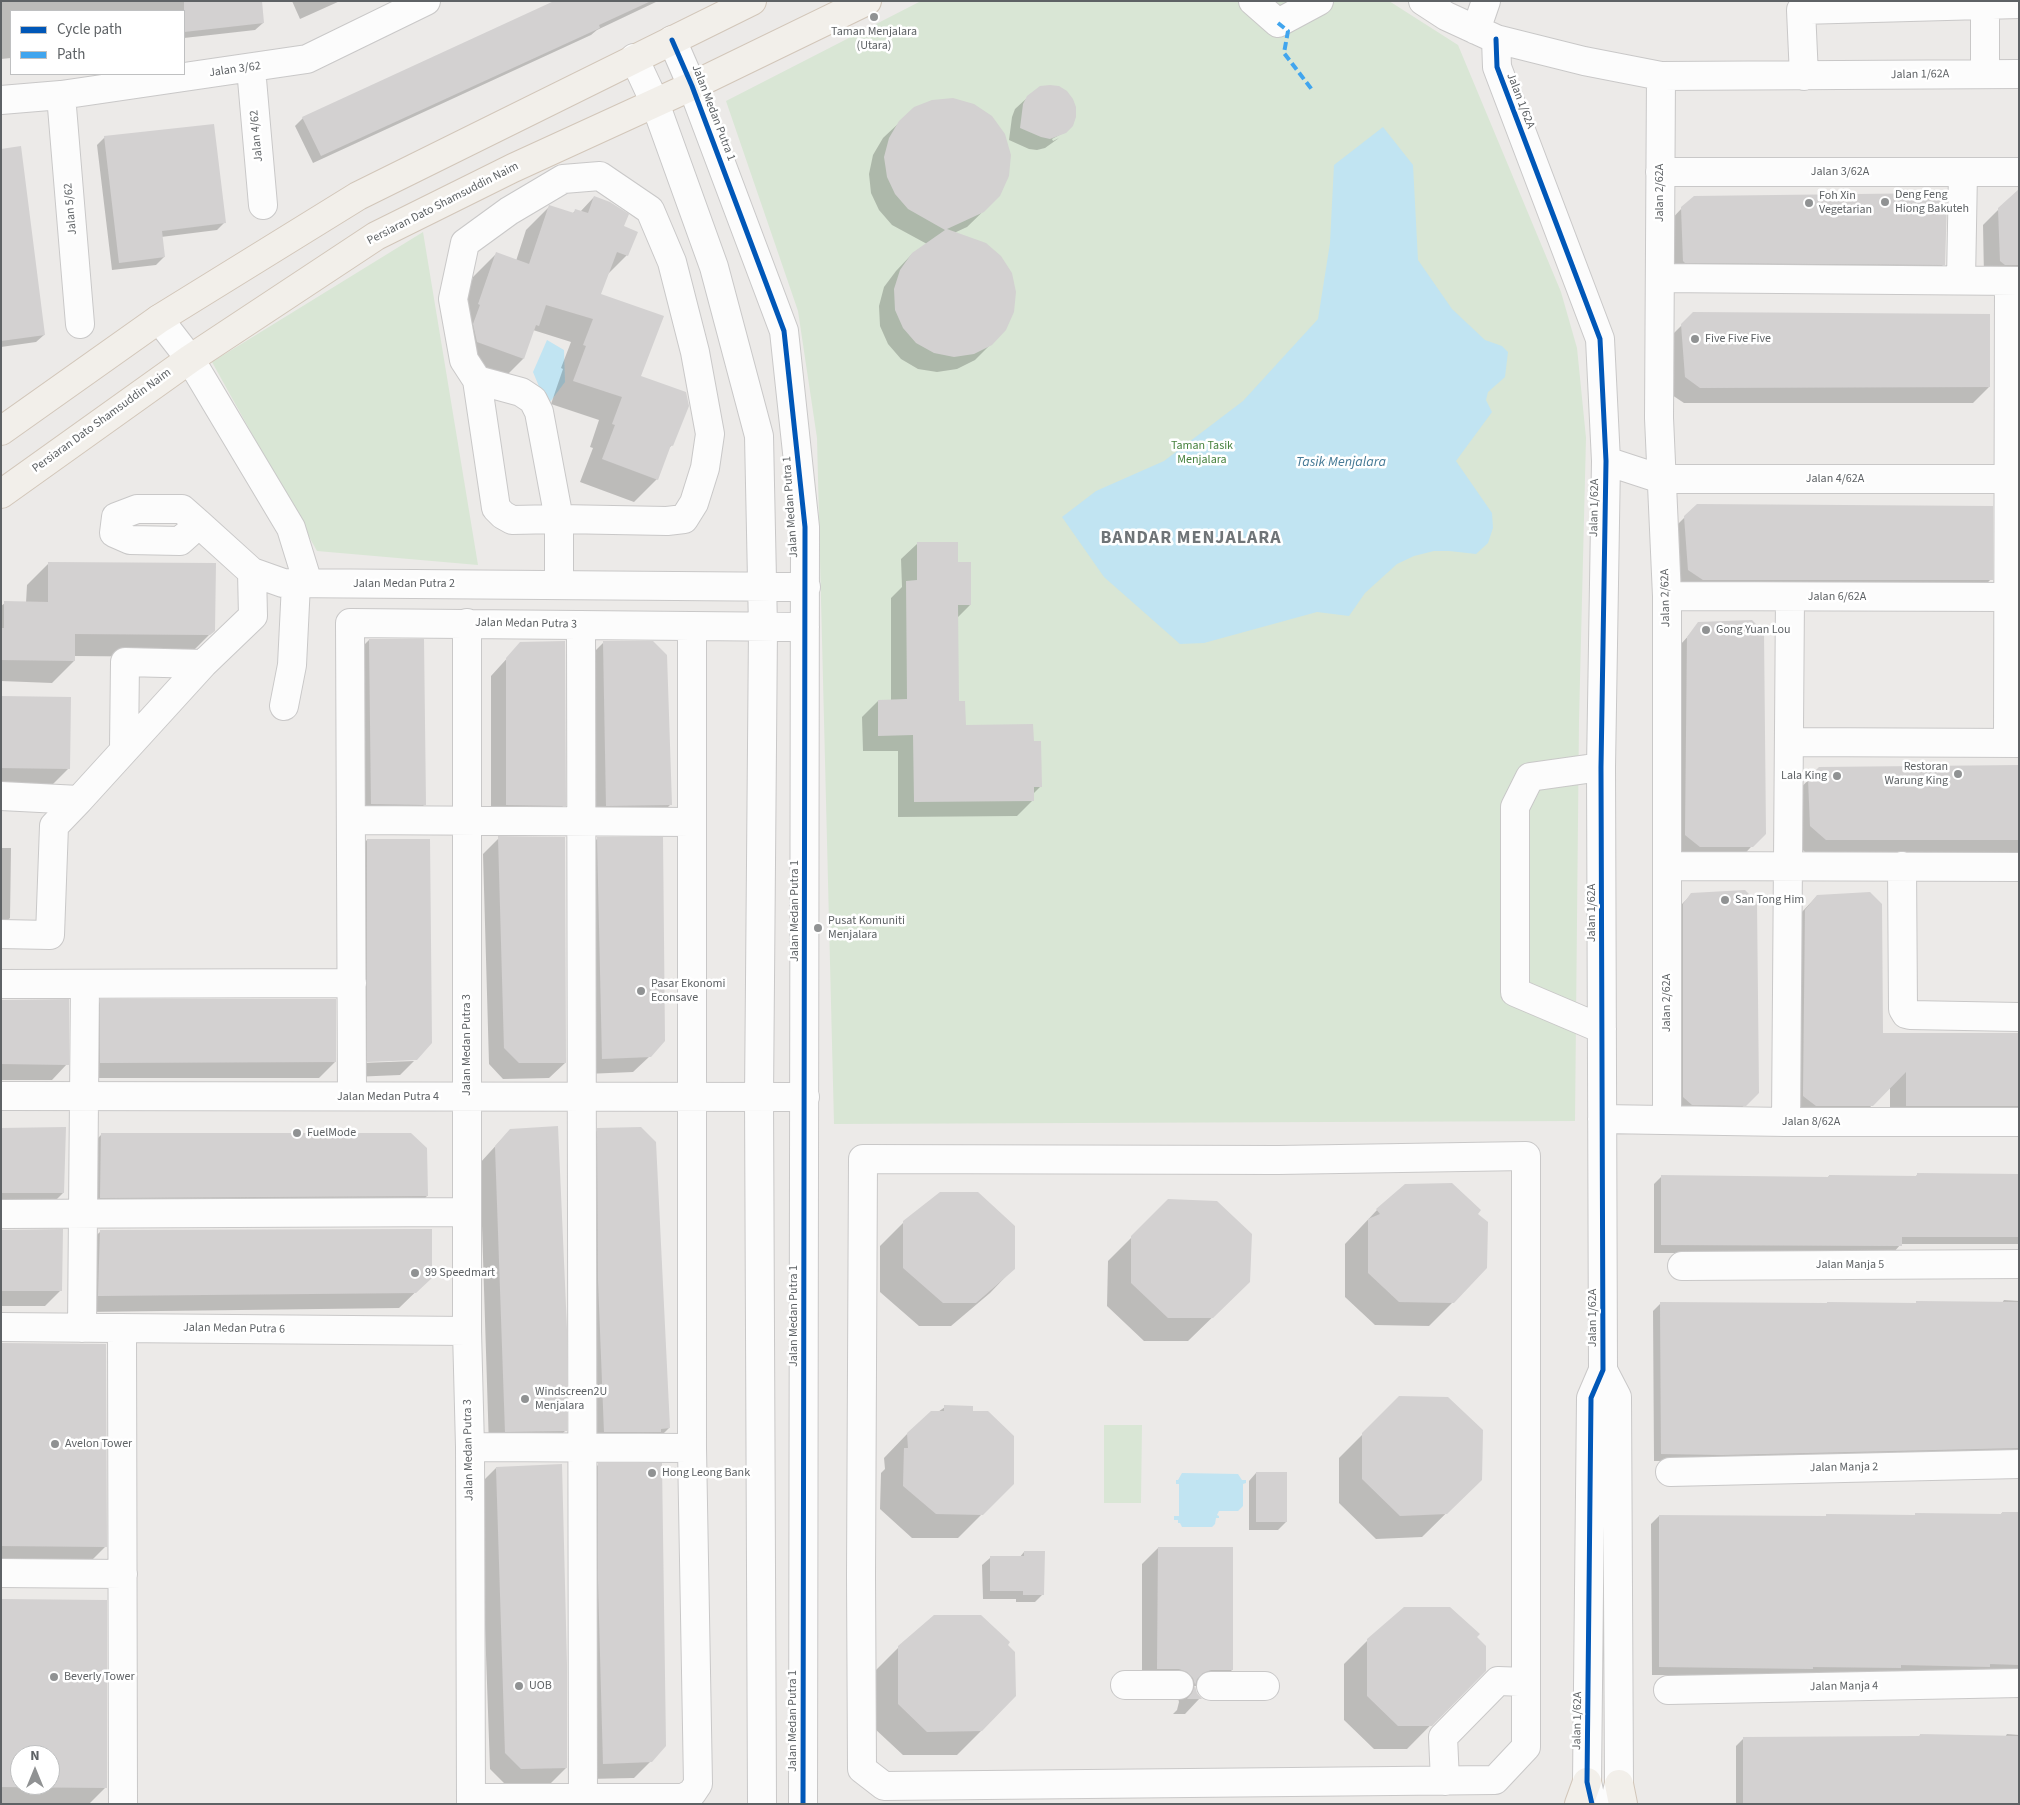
<!DOCTYPE html>
<style>
body{margin:0}
#map{position:relative;width:2020px;height:1805px;overflow:hidden;background:#eceae8;font-family:"Source Sans 3",sans-serif}
canvas{display:block}
.frame{position:absolute;inset:0;border:2px solid #5e6265;pointer-events:none}
.legend{position:absolute;left:10px;top:10px;width:175px;height:65px;box-sizing:border-box;background:#fff;border:1px solid #bfc0c1;margin:0;padding:6px 9px;list-style:none;font-size:15px;color:#5e6265}
.legend li{display:flex;align-items:center;gap:10px;height:25px}
.legend b{width:25px;border:1px solid #bfc0c1}
.north{position:absolute;left:10px;top:1745px;width:50px;height:50px;box-sizing:border-box;background:#fff;border:1px solid #bfc0c1;border-radius:50%;rotate:0deg;font-size:14px;font-weight:700;line-height:20px;text-align:center;color:#5e6265}
.north::after{content:'';display:block;margin:auto;width:18px;height:22px;background:#909293;clip-path:polygon(50% 0,100% 100%,50% 72%,0 100%)}
</style>
<div id="map">
<canvas width="2020" height="1805"></canvas>
<div class="frame"></div>
<ul class="legend">
<li><b style="height:6px;background:#0057b8"></b>Cycle path</li>
<li><b style="height:6px;background:#41a5ee"></b>Path</li>
</ul>
<div class="north">N</div>
</div>
<script>
const c = document.querySelector('canvas').getContext('2d');
c.lineJoin = 'round';
function fill(path, color) { c.fillStyle = color; c.fill(path, 'evenodd'); }
const poly = rows => new Path2D(rows.map(r => 'M' + r).join(''));
function stroke(path, color, width, dash) { c.strokeStyle = color; c.lineWidth = width; c.lineCap = dash ? 'butt' : 'round'; c.setLineDash(dash || []); c.stroke(path); }
function drawText(font, color, halo, rows, align = 'center') {
  c.font = font + ' "Source Sans 3",sans-serif'; c.lineWidth = 5; c.setLineDash([]); c.textBaseline = 'middle'; c.strokeStyle = halo; c.fillStyle = color; for (const [text, x, y, turn = 0] of rows) {
    c.save(); c.translate(x, y); c.rotate((+turn || 0) * Math.PI / 180); c.textAlign = isNaN(turn) ? turn : align; if (halo) c.strokeText(text, 0, 0); c.fillText(text, 0, 0); c.restore();
  }
}
fill(poly([
 [921,1,1389,1,1458,45,1561,292,1577,348,1586,438,1579,720,1575,1121,834,1124,817,438,798,311,726,101],
 [423,232,478,565,317,551,212,362],
 [1104,1425,1142,1425,1141,1503,1104,1503]
]), '#d9e6d5');
fill(poly([
 [1383,127,1413,165,1418,260,1452,309,1485,340,1502,346,1508,352,1505,377,1488,392,1486,400,1492,412,1456,461,1492,513,1493,528,1488,543,1476,554,1449,551,1434,551,1414,556,1397,564,1365,593,1349,616,1317,612,1204,643,1180,644,1104,577,1062,517,1096,491,1164,461,1243,401,1318,319,1330,243,1334,165],
 [547,340,564,350,565,382,547,406,533,372],
 [1182,1473,1238,1474,1242,1480,1246,1480,1246,1483,1243,1484,1243,1506,1238,1511,1219,1511,1217,1515,1219,1516,1219,1518,1216,1518,1215,1524,1212,1527,1182,1527,1180,1523,1178,1523,1178,1520,1174,1520,1174,1516,1179,1516,1179,1484,1176,1484,1176,1480,1178,1480]
]), '#c1e4f2');
fill(poly([
 [1,1,260,1,263,23,255,30,184,38,184,11,11,11,11,58,1,59],
 [292,1,340,1,300,19],
 [557,1,658,1,597,30,591,35,313,163,295,126,303,118],
 [1028,97,1065,132,1052,139,1053,141,1059,138,1045,148,1037,150,1029,149,1009,140,1012,117,1015,109],
 [900,122,999,196,967,227,954,233,991,344,975,360,957,369,937,372,918,369,901,359,888,344,880,326,879,306,884,287,896,271,912,254,927,244,892,225,879,210,871,193,869,174,873,155,883,138],
 [105,137,224,223,217,230,161,237,164,257,156,265,112,270,97,145],
 [1,150,44,335,36,342,1,347],
 [594,197,623,227,627,255,607,275,600,294,672,445,667,450,657,479,634,502,580,482,593,448,590,447,599,420,551,404,563,369,561,368,571,342,533,330,523,359,500,382,454,365,456,327,473,277,496,254,516,261,526,230,549,207,572,214,576,210,580,212],
 [2019,197,2019,288,1984,277,1983,225,1999,209],
 [1682,208,1944,264,1928,280,1669,278,1666,225],
 [1694,313,1989,387,1973,403,1684,403,1669,393,1666,341],
 [1697,505,1991,579,1976,595,1672,586,1669,533],
 [917,544,957,563,970,605,957,618,958,702,964,726,1041,786,1033,794,1033,800,1017,816,898,817,898,751,863,751,862,717,878,701,891,701,891,598,902,587,901,559],
 [49,563,214,630,187,657,74,656,74,661,52,683,1,681,1,606,5,603,26,603,27,585],
 [1699,624,1764,833,1736,863,1670,851,1672,654],
 [369,640,425,804,409,820,355,820,353,656],
 [521,643,564,805,549,821,491,821,491,676],
 [603,643,671,804,655,820,590,821,587,659],
 [1,697,69,768,45,792,1,791],
 [2019,767,2019,855,1810,856,1794,843,1793,795,1820,769],
 [499,838,565,1063,549,1078,503,1079,489,1064,483,854],
 [598,838,650,1056,633,1072,586,1074,582,854],
 [367,840,417,1058,361,1061,361,1063,414,1061,400,1075,352,1077,351,856],
 [1,848,11,848,10,918,1,927],
 [1692,894,1757,1092,1729,1121,1676,1120,1676,910],
 [1817,896,1882,1035,2019,1034,2019,1122,1890,1122,1890,1086,1856,1122,1799,1122,1801,913],
 [1,1001,67,1064,52,1080,1,1080],
 [101,1001,335,1062,319,1078,85,1078,85,1017],
 [1,1129,63,1193,47,1209,1,1209],
 [510,1130,566,1430,550,1446,489,1447,480,1163],
 [598,1130,669,1428,653,1444,589,1447,582,1145],
 [102,1134,427,1196,411,1212,85,1213,86,1150],
 [1918,1174,2019,1174,2019,1244,1901,1244,1893,1253,1654,1253,1654,1184,1662,1176,1827,1178,1829,1176,1915,1177],
 [1405,1185,1476,1214,1453,1302,1429,1326,1375,1325,1345,1297,1345,1244,1377,1210],
 [1169,1200,1224,1306,1188,1341,1144,1341,1107,1306,1108,1261],
 [904,1222,1014,1268,990,1293,951,1326,919,1326,880,1292,880,1246],
 [1,1231,61,1290,45,1306,1,1306],
 [100,1232,431,1277,399,1308,83,1312,84,1247],
 [2004,1300,2019,1301,2019,1459,1654,1461,1653,1311,1661,1303,1915,1304,1917,1302,2002,1303],
 [1,1344,106,1546,82,1570,1,1570],
 [1400,1397,1481,1479,1422,1537,1376,1539,1339,1503,1339,1458],
 [945,1407,972,1412,1013,1483,958,1538,912,1538,880,1509,881,1473,885,1469,884,1458,908,1433],
 [599,1464,651,1761,634,1778,587,1779,583,1480],
 [496,1468,566,1768,550,1784,505,1784,490,1769,480,1484],
 [1256,1473,1286,1522,1278,1530,1249,1530,1249,1481],
 [2002,1513,2019,1514,2019,1672,1892,1675,1652,1675,1651,1524,1659,1516,1824,1517,1826,1516,1913,1517,1915,1515,2000,1515],
 [1158,1548,1232,1670,1216,1686,1194,1686,1196,1694,1200,1698,1185,1714,1173,1714,1177,1710,1179,1702,1177,1694,1142,1685,1142,1564],
 [1024,1552,1043,1594,1035,1602,1016,1602,1016,1599,983,1599,982,1565,990,1558,1019,1558],
 [1,1600,106,1787,89,1804,1,1804],
 [20,1755,50,1755,50,1785,20,1785],
 [1475,1637,1485,1670,1407,1749,1374,1749,1344,1720,1344,1664,1368,1640],
 [899,1647,981,1731,957,1755,903,1755,874,1728,875,1671],
 [2007,1734,2019,1735,2019,1804,1736,1804,1736,1746,1744,1738,1918,1738,1920,1735,2005,1737]
]), '#0003');
fill(poly([
 [184,1,262,1,264,23,184,32],
 [554,1,651,1,599,25,600,28,321,156,302,117],
 [1050,85,1059,86,1067,91,1073,99,1076,107,1076,117,1073,126,1066,133,1050,139,1041,137,1020,128,1023,104,1027,96,1040,86],
 [953,98,974,104,992,116,1005,134,1011,155,1009,176,1000,196,984,212,947,229,986,243,1001,256,1012,273,1016,292,1014,312,1006,330,992,345,974,354,954,357,934,353,916,343,903,328,895,310,894,289,900,270,912,253,945,230,908,209,895,194,887,177,884,157,889,138,899,121,914,107,932,100],
 [214,124,226,223,162,231,165,257,119,263,104,136],
 [21,146,45,335,1,341,1,149],
 [2019,189,2019,265,2005,265,2000,261,1998,208],
 [1939,193,1947,201,1945,265,1685,263,1683,261,1681,207,1694,196],
 [594,196,610,202,629,214,624,226,638,232,628,256,617,252,601,294,664,316,641,376,686,392,689,406,673,446,671,445,658,480,602,459,615,425,612,424,622,397,573,381,586,346,583,345,593,319,546,305,539,326,536,325,524,359,477,342,473,324,480,305,478,304,496,252,529,264,549,205,574,213,575,209,588,213],
 [1693,312,1990,314,1990,387,1700,388,1685,377,1681,324],
 [1697,504,1993,506,1993,580,1703,580,1688,570,1684,516],
 [917,542,958,542,958,562,971,562,971,605,958,605,959,701,965,701,966,725,1033,724,1034,741,1041,741,1042,787,1034,787,1034,801,914,802,913,735,878,736,878,700,907,699,906,581,917,580],
 [48,562,216,563,215,631,210,635,75,634,75,661,1,660,1,628,4,628,4,601,48,602],
 [1752,620,1764,632,1766,834,1753,847,1700,847,1685,835,1687,637,1698,622],
 [369,639,424,639,426,805,371,804],
 [565,641,566,806,506,805,506,658,520,642],
 [603,641,653,641,667,655,672,805,606,806],
 [1,696,71,697,70,769,1,768],
 [2019,765,2019,840,1826,840,1810,826,1808,778,1819,767],
 [498,836,565,837,566,1063,519,1063,504,1048],
 [597,837,663,837,665,1041,651,1057,602,1059],
 [367,839,430,839,432,1043,417,1060,367,1062],
 [1745,890,1757,902,1759,1093,1746,1106,1692,1105,1683,1097,1683,904,1691,893],
 [1870,892,1882,904,1883,1033,2019,1033,2019,1106,1906,1106,1906,1072,1873,1106,1816,1106,1803,1096,1805,910,1817,895],
 [69,999,69,1065,1,1064,1,1000],
 [100,999,336,999,336,1062,100,1063],
 [558,1126,567,1329,567,1431,505,1432,495,1146,510,1129],
 [66,1127,64,1193,1,1193,1,1128],
 [641,1127,656,1142,670,1428,661,1429,661,1432,604,1432,598,1280,597,1128],
 [101,1133,411,1133,427,1148,428,1196,100,1198],
 [1917,1173,2019,1174,2019,1237,1902,1237,1902,1246,1661,1245,1661,1175,1829,1177,1829,1175,1917,1176],
 [1452,1183,1481,1210,1478,1214,1488,1222,1487,1268,1454,1303,1399,1302,1368,1273,1368,1219,1380,1214,1376,1209,1405,1184],
 [940,1192,978,1192,1015,1226,1015,1269,976,1303,943,1303,903,1268,903,1221],
 [1168,1199,1217,1201,1252,1234,1250,1282,1213,1318,1168,1318,1131,1283,1131,1236],
 [63,1229,62,1291,1,1291,1,1230],
 [432,1229,432,1278,416,1293,98,1296,100,1230],
 [1916,1301,2019,1302,2019,1448,1722,1455,1661,1454,1660,1302,1827,1303,1827,1302,1916,1303],
 [1,1343,106,1344,107,1547,1,1546],
 [1399,1396,1448,1397,1483,1430,1482,1480,1447,1514,1400,1516,1362,1479,1362,1433],
 [944,1405,973,1406,973,1411,988,1411,1014,1436,1014,1484,983,1515,936,1514,903,1486,904,1448,908,1448,907,1433,931,1411,944,1411],
 [598,1463,662,1463,666,1746,652,1762,603,1764,598,1580],
 [562,1464,567,1665,567,1768,521,1769,505,1753,496,1467],
 [1256,1472,1287,1472,1287,1522,1256,1522],
 [2002,1512,2019,1512,2019,1665,1990,1664,1990,1667,1901,1665,1901,1668,1813,1667,1813,1669,1659,1667,1659,1515,1826,1516,1826,1514,1915,1515,1915,1513,2002,1514],
 [1158,1547,1233,1547,1233,1670,1211,1670,1203,1673,1197,1679,1195,1686,1197,1693,1202,1699,1187,1699,1192,1693,1195,1685,1193,1678,1187,1672,1179,1669,1157,1669],
 [1024,1551,1045,1551,1044,1595,1023,1595,1023,1591,990,1591,990,1556,1024,1556],
 [1,1599,107,1600,107,1788,1,1787],
 [20,1755,50,1755,50,1785,20,1785],
 [1404,1607,1450,1607,1480,1634,1477,1637,1486,1646,1486,1671,1432,1726,1398,1726,1367,1696,1367,1639],
 [934,1615,981,1615,1010,1642,1008,1645,1015,1652,1016,1696,982,1731,927,1732,898,1704,898,1646],
 [1920,1734,2019,1736,2019,1804,1743,1804,1743,1737,1920,1736]
]), '#d3d1d1');
const minor = poly([
 [1253,1,1278,23,1319,1],
 [1423,1,1446,16,1496,39,1584,61,1661,76,2019,74],
 [1985,1,1985,74],
 [1476,30,1486,1],
 [1496,39,1497,67,1600,339,1606,461,1601,767,1603,1370,1591,1398,1587,1782,1592,1804],
 [672,40,692,86,784,331,805,527,803,1804],
 [634,58,655,103,714,267,759,436,763,628,759,1097,762,1804],
 [251,68,263,205],
 [1661,76,1659,418,1667,596,1667,1120],
 [1804,76,1801,10,2019,4],
 [61,95,80,324],
 [1,100,61,95,307,59,426,1],
 [1660,172,2019,172],
 [1660,278,2019,281],
 [1961,280,1963,172],
 [159,319,190,359,291,528,308,583],
 [477,380,496,508,503,515,512,520,559,519,667,521,684,519,694,503,705,468,710,434,695,352,672,262,650,210,600,176,563,179,509,211,465,243,453,299,464,360,477,380,521,392,533,400,539,412,559,519,559,584],
 [1606,461,1661,479,2008,479],
 [199,524,180,541,130,540,114,533,116,517,137,509,182,509,199,524,252,572,283,583,806,587],
 [1667,596,2008,597],
 [467,623,467,1331,470,1447,471,1804],
 [581,625,583,1798],
 [284,706,292,665,296,584],
 [1789,742,2019,743],
 [2008,742,2009,281],
 [124,748,125,662,203,664],
 [1601,767,1530,777,1515,807,1515,992,1602,1029],
 [1,796,79,800,203,664,253,616,252,572],
 [351,820,692,822],
 [1667,866,2019,867],
 [1902,866,1903,1009,1906,1014,1910,1015,2019,1017],
 [1,934,50,935,54,826,79,800],
 [1,984,352,983],
 [1,1096,805,1097],
 [352,1096,350,623,805,627],
 [1602,1119,1786,1122,2019,1122],
 [1786,1122,1790,597],
 [1526,1156,1526,1747,1495,1780,884,1786,862,1769,861,1576,863,1159,1278,1160,1526,1156],
 [1,1214,467,1212],
 [1682,1266,2019,1264],
 [1,1327,467,1331],
 [82,1328,85,984],
 [122,1328,123,1804],
 [1603,1370,1617,1397,1619,1784,1614,1804],
 [470,1447,692,1448],
 [1670,1472,2019,1464],
 [1,1573,123,1574],
 [1125,1685,1179,1685],
 [1211,1686,1265,1686],
 [1668,1690,2019,1683],
 [1445,1781,1443,1737,1498,1681,1526,1682],
 [471,1798,683,1798,692,1793,698,1784,692,1448,692,626]
]);
const major = poly([
 [1,431,159,319,358,196,752,1],
 [1,494,190,359,376,236,513,168,692,86,867,1],
 [1619,1784,1623,1804],
 [1579,1804,1587,1782]
]);
stroke(minor, '#c9c8c8', 30);
stroke(major, '#d2c6b9', 30);
stroke(minor, '#fcfcfc', 28);
stroke(major, '#f2efea', 28);
stroke(poly([
 [1278,23,1288,31,1284,53,1313,91]
]), '#41a5ee', 4, [8, 4]);
stroke(poly([
 [1496,39,1497,67,1600,339,1606,461,1601,767,1603,1370,1591,1398,1587,1782,1592,1804],
 [672,40,692,86,784,331,805,527,803,1804]
]), '#0057b8', 5);
for (const [x, y, r, color] of [
 [874,17,5,"#909293"],
 [1885,202,5,"#909293"],
 [1809,203,5,"#909293"],
 [1695,339,5,"#909293"],
 [1706,630,5,"#909293"],
 [1958,774,5,"#909293"],
 [1837,776,5,"#909293"],
 [1725,900,5,"#909293"],
 [818,928,5,"#909293"],
 [641,991,5,"#909293"],
 [297,1133,5,"#909293"],
 [415,1273,5,"#909293"],
 [525,1399,5,"#909293"],
 [55,1444,5,"#909293"],
 [652,1473,5,"#909293"],
 [54,1677,5,"#909293"],
 [519,1686,5,"#909293"]
]) { const dot = new Path2D(); dot.arc(x, y, r, 0, 2 * Math.PI); c.fillStyle = color; c.fill(dot); stroke(dot, '#fff', 2); }
drawText('12px', '#5e6265', '#fff', [
 ["Taman Menjalara",874,32,"center"],
 ["(Utara)",874,46,"center"],
 ["Deng Feng",1895,195],
 ["Hiong Bakuteh",1895,209],
 ["Foh Xin",1819,196],
 ["Vegetarian",1819,210],
 ["Five Five Five",1705,339],
 ["Gong Yuan Lou",1716,630],
 ["Restoran",1948,767,"right"],
 ["Warung King",1948,781,"right"],
 ["Lala King",1827,776,"right"],
 ["San Tong Him",1735,900],
 ["Pusat Komuniti",828,921],
 ["Menjalara",828,935],
 ["Pasar Ekonomi",651,984],
 ["Econsave",651,998],
 ["FuelMode",307,1133],
 ["99 Speedmart",425,1273],
 ["Windscreen2U",535,1392],
 ["Menjalara",535,1406],
 ["Avelon Tower",65,1444],
 ["Hong Leong Bank",662,1473],
 ["Beverly Tower",64,1677],
 ["UOB",529,1686]
], 'left');
drawText('12px', '#5e6265', '#fff', [
 ["Jalan 3/62",235,70,-8],
 ["Jalan 1/62A",1920,75,-1],
 ["Jalan 1/62A",1520,101,69],
 ["Jalan Medan Putra 1",713,113,69],
 ["Jalan 4/62",257,136,-95],
 ["Jalan 3/62A",1840,172],
 ["Jalan 2/62A",1660,193,-90],
 ["Persiaran Dato Shamsuddin Naim",443,204,-27],
 ["Jalan 5/62",71,209,-95],
 ["Persiaran Dato Shamsuddin Naim",102,421,-36],
 ["Jalan 4/62A",1835,479],
 ["Jalan Medan Putra 1",791,507,-94],
 ["Jalan 1/62A",1595,508,-89],
 ["Jalan Medan Putra 2",404,584],
 ["Jalan 6/62A",1837,597],
 ["Jalan 2/62A",1666,598,-91],
 ["Jalan Medan Putra 3",526,624,1],
 ["Jalan Medan Putra 1",795,911,-90],
 ["Jalan 1/62A",1592,913,-90],
 ["Jalan 2/62A",1667,1003,-90],
 ["Jalan Medan Putra 3",467,1045,-90],
 ["Jalan Medan Putra 4",388,1097],
 ["Jalan 8/62A",1811,1122],
 ["Jalan Manja 5",1850,1265],
 ["Jalan Medan Putra 1",794,1316,-90],
 ["Jalan 1/62A",1593,1318,-90],
 ["Jalan Medan Putra 6",234,1329,1],
 ["Jalan Medan Putra 3",469,1450,-91],
 ["Jalan Manja 2",1844,1468,-1],
 ["Jalan Manja 4",1844,1687,-1],
 ["Jalan Medan Putra 1",793,1721,-90],
 ["Jalan 1/62A",1578,1721,-89]
]);
drawText('12px', '#47823f', '#fff', [
 ["Taman Tasik",1202,446],
 ["Menjalara",1202,460]
]);
drawText('italic 14px', '#467a96', '#fff', [
 ["Tasik Menjalara",1341,463]
]);
c.letterSpacing = '1px';
drawText('bold 18px', '#6f7477', '#fff', [
 ["BANDAR MENJALARA",1191,539]
]);
c.letterSpacing = '0px';
</script>
